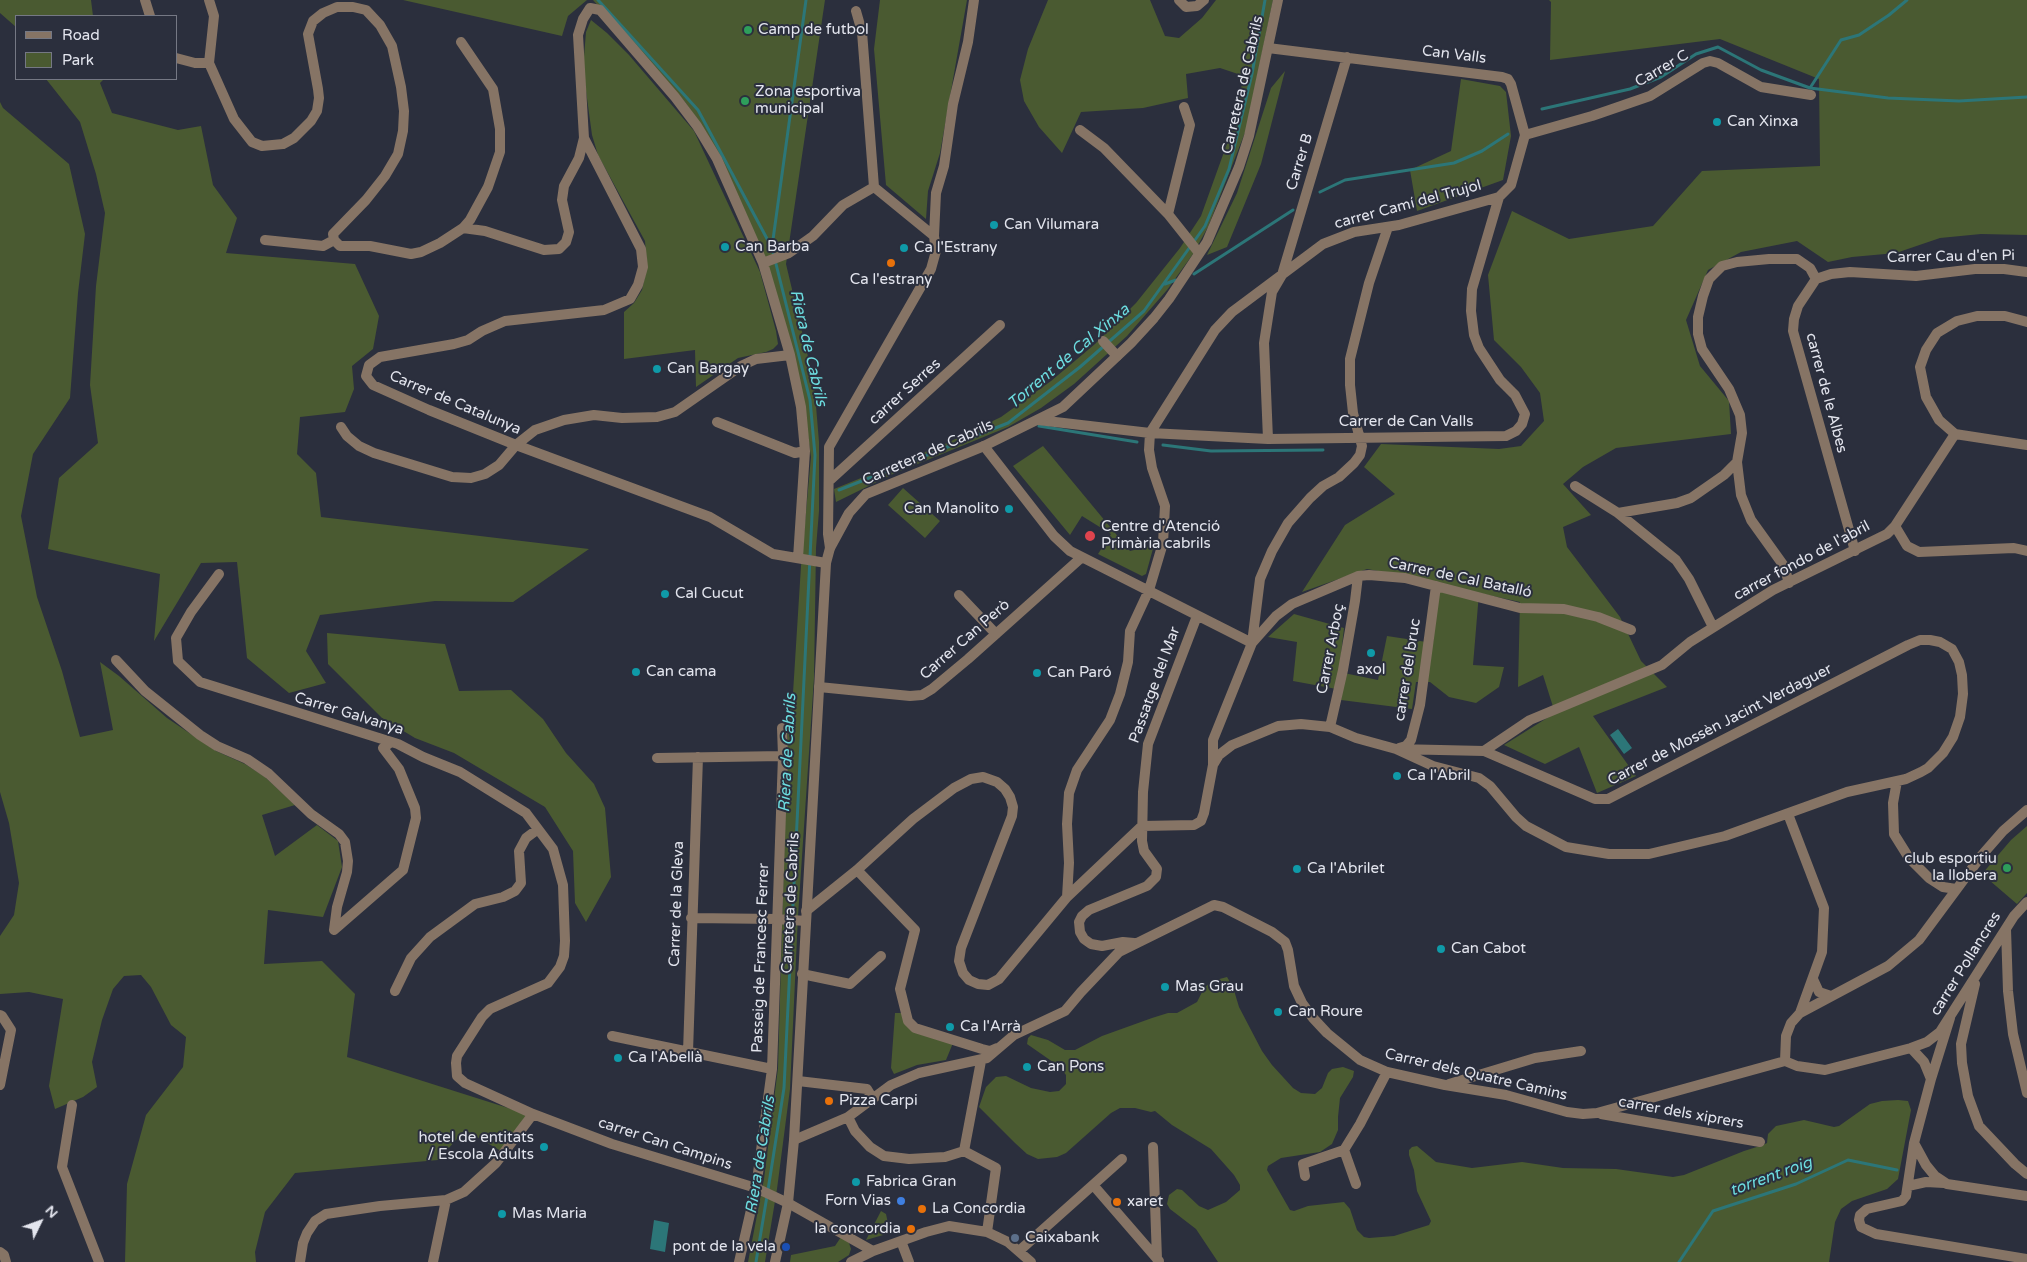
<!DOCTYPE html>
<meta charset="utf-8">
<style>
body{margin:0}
#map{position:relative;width:2027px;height:1262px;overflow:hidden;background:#2b2f3d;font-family:"Varela Round",sans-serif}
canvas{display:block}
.legend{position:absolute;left:15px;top:15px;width:162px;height:65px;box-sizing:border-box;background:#2b2f3d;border:1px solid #757884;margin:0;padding:6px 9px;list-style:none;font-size:15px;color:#e3e5ee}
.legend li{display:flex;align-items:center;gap:10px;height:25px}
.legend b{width:25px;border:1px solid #757884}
.north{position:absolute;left:15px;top:1197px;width:50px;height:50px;-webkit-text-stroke:4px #2b2f3d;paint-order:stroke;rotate:48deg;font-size:14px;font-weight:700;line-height:20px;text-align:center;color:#e3e5ee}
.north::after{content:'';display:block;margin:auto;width:18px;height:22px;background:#e3e5ee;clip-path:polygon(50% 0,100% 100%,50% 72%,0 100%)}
</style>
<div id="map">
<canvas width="2027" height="1262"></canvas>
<ul class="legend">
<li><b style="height:6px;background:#867465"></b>Road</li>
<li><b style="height:14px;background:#4a5a31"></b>Park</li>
</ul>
<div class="north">N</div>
</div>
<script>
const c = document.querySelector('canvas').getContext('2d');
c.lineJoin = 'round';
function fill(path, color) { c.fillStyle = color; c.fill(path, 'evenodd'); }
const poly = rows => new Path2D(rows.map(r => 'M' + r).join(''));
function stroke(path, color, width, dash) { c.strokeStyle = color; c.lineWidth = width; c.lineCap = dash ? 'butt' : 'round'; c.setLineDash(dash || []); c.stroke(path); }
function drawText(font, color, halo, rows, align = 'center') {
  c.font = font + ' "Varela Round",sans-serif'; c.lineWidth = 4; c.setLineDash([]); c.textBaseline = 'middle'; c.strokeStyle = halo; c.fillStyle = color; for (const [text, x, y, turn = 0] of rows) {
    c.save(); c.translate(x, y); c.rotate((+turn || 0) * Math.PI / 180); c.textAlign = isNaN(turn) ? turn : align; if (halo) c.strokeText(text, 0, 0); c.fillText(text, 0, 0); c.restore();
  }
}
fill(poly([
 [0,0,91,0,93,16,16,16,16,27,0,13],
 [403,0,587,0,568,16,562,36],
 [593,0,825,0,786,264,814,382,819,442,819,511,816,548,814,678,798,916,790,1089,777,1189,765,1262,748,1262,764,1179,778,1068,788,718,793,693,801,566,811,457,806,421,785,329,707,134,685,102],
 [880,0,967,0,940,153,928,191,926,219,886,185,874,49],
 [1048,0,1150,0,1165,36,1179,38,1202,18,1216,0,1273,0,1246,130,1208,227,1193,254,1167,290,1127,336,1074,384,1041,408,1008,427,893,474,836,502,834,489,947,443,1001,417,1051,381,1095,344,1136,303,1180,248,1201,216,1229,138,1244,76,1220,68,1186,74,1188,98,1143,108,1081,112,1062,153,1039,127,1024,101,1020,80,1028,49],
 [1549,0,2027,0,2027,235,1981,234,1940,238,1896,253,1852,257,1828,262,1797,241,1741,252,1708,270,1686,320,1700,366,1729,401,1731,434,1616,448,1583,467,1563,484,1591,515,1563,527,1567,547,1620,617,1641,661,1667,687,1593,716,1636,776,1597,793,1579,747,1545,764,1504,745,1555,713,1543,675,1518,687,1520,602,1479,593,1473,665,1504,667,1499,687,1476,703,1449,697,1430,682,1416,682,1412,709,1341,700,1342,690,1293,681,1297,642,1268,637,1294,614,1344,628,1339,672,1378,680,1387,636,1433,643,1439,582,1367,569,1302,592,1345,525,1395,494,1364,467,1381,444,1499,449,1521,446,1544,421,1540,393,1521,367,1494,340,1488,275,1512,211,1569,239,1653,226,1702,171,1820,166,1819,79,1720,39,1550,60,1551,2],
 [591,20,607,33,629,55,694,131,760,272,776,331,778,344,773,349,766,352,738,358,696,387,695,350,624,359,624,312,634,303,642,290,647,267,645,241,598,155,592,135,583,69,586,32],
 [1285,71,1261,164,1227,247,1207,255,1237,193,1271,88],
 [46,79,104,79,100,83,112,113,178,130,201,126,213,185,237,218,226,253,355,264,379,316,373,349,352,366,354,389,345,412,300,417,297,454,316,473,321,517,589,549,513,602,435,601,320,615,306,651,326,683,289,693,247,658,237,562,201,563,154,641,160,574,48,549,59,478,98,443,90,385,96,286,105,213,96,174,80,122],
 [1461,79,1500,86,1506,92,1511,136,1503,180,1417,211,1410,170,1451,151],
 [0,102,3,108,69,164,85,234,78,293,70,398,33,454,21,516,37,597,62,671,80,737,113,730,100,662,119,676,167,718,216,751,245,764,265,777,295,805,262,815,275,856,317,825,338,841,342,867,323,917,268,910,264,964,322,961,355,994,347,1057,527,1114,501,1151,465,1130,438,1160,295,1173,265,1212,255,1252,256,1262,125,1262,127,1184,146,1115,183,1067,186,1037,171,1025,151,987,141,975,124,976,113,989,102,1020,92,1062,97,1087,83,1097,55,1109,49,1086,63,999,29,992,0,994,0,936,14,915,19,883,9,823,0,792],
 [1043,446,1130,551,1154,545,1146,574,1142,576,1098,554,1111,534,1082,516,1070,535,1013,466],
 [903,488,940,521,925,538,888,505],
 [327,633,445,644,459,691,511,690,543,719,566,753,594,784,605,808,611,877,586,922,575,903,573,851,545,807,454,753,415,738,382,718,328,664],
 [2027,826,2027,893,2017,904,1982,874,2011,840],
 [1227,977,1233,987,1239,1007,1262,1051,1272,1065,1293,1088,1301,1093,1315,1094,1322,1088,1328,1073,1332,1069,1343,1067,1354,1071,1353,1077,1340,1098,1338,1117,1338,1130,1332,1144,1320,1152,1281,1158,1268,1166,1267,1170,1290,1210,1294,1211,1308,1206,1344,1202,1350,1209,1357,1230,1364,1237,1369,1238,1394,1236,1429,1225,1431,1221,1417,1191,1414,1170,1409,1155,1409,1150,1412,1147,1417,1146,1436,1162,1472,1168,1522,1162,1563,1168,1616,1169,1673,1177,1684,1175,1744,1151,1763,1145,1767,1143,1768,1134,1776,1126,1804,1120,1834,1127,1839,1126,1870,1104,1882,1101,1898,1100,1908,1101,1911,1110,1898,1179,1887,1189,1852,1201,1841,1209,1835,1222,1829,1262,1218,1262,1196,1229,1170,1209,1167,1204,1169,1195,1177,1189,1182,1190,1199,1206,1208,1210,1226,1202,1240,1190,1240,1185,1234,1175,1211,1149,1172,1125,1155,1111,1151,1112,1135,1108,1120,1108,1111,1113,1066,1153,1057,1157,1038,1159,1027,1154,1015,1143,979,1107,986,1087,996,1077,1006,1076,1031,1088,1050,1092,1059,1091,1066,1084,1066,1075,1060,1067,1027,1044,1028,1038,1031,1035,1048,1040,1065,1050,1075,1050,1102,1036,1152,1018,1168,1013,1177,1013,1197,1002,1204,988,1212,981],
 [895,1013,903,1013,906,1025,953,1043,946,1060,917,1065,894,1074,891,1068],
 [881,1211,886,1214,890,1233,866,1240],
 [841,1237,849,1243,851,1249,849,1255,838,1262,790,1262,791,1255,835,1246]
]), '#4a5a31');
fill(poly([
 [1618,729,1632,748,1624,754,1610,735],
 [654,1220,669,1223,665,1252,650,1249]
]), '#2c7678');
stroke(poly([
 [598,0,698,110,772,248,810,400,815,455,784,1088,768,1190],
 [1810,88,1841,40,1859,35,1889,15,1907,0],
 [1542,109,1630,89,1661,77,1696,54,1718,47,1761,70,1810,88,1888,98,1959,101,2027,97],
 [1320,192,1345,180,1454,163,1482,151,1508,134],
 [772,247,806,0],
 [1194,274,1293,210],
 [1165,284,1176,280],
 [1039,426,1137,442],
 [1163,445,1211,451,1323,450],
 [839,490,1008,423,1080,367,1144,311,1205,226,1229,169,1252,74,1265,0],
 [756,1262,767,1196],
 [1679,1262,1713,1211,1796,1184,1848,1160,1897,1170]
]), '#2c7678', 3);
stroke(poly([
 [145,0,150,16],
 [209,0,214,16,209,63],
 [1179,0,1186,7,1197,6,1204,0],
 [856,11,862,32,874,187],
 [461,42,493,89,500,129,500,152,488,187,470,220,463,228],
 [176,58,195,63,209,63,234,119,252,142,262,146,283,144,294,138,311,121,317,111,319,98,318,89,308,34,313,21,323,13,337,7,353,7,366,10,380,25,392,46,401,87,404,111,403,131,398,154,385,176,366,200,333,234,334,240],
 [1080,130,1104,148,1168,214,1199,253],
 [1525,135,1592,116,1650,96,1703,63,1710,61,1718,63,1761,87,1811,95],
 [584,138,641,249,643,267,638,285,630,299,604,310,505,321,482,331,468,340,454,344,380,357,369,365,366,376,373,385,429,410,516,445,710,517,773,554,826,563],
 [1168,214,1190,125,1184,107],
 [265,240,323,246,334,240,340,246,370,246,411,254,421,252,440,243,463,228,485,231,544,250,559,249,566,242,569,232,562,200,564,186,579,158,584,138,578,35,583,19,590,8,600,10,675,97,697,126,717,159,763,263,790,355,801,407,805,451,798,558],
 [763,263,789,253,813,236,843,205,874,187,934,236],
 [1816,279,1831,274,1850,272,1916,276,1975,269,2004,269,2027,272],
 [1103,341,1117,356],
 [1038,420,1150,433,1268,439,1506,436,1516,431,1522,424,1525,414,1515,395,1500,380,1479,348,1474,335,1471,311,1472,289,1499,197],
 [717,422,795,453,805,451],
 [341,427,347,436,359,446,374,453,452,477,471,478,485,474,499,465,516,445,535,430,564,420,594,415,622,418,657,417,675,412,741,366,756,359,790,355],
 [1955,434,1939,420,1926,397,1920,367,1926,350,1937,333,1957,321,1977,316,2005,316,2027,322],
 [1268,439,1264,343,1272,292,1282,275,1347,57],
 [984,446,1054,536,1070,551,1252,643,1276,616,1292,604,1358,576,1369,575,1405,578,1520,608,1564,609,1598,617,1631,630],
 [829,481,1000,325],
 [1575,486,1618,513],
 [1895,526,1907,546,1919,552,2014,548,2027,551],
 [830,548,828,534,829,447,931,269,936,251,934,236,936,193,944,166,953,104,968,42,974,0],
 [219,574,191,612,176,638,178,661,200,682,398,744,423,757,460,772,526,813,553,849,563,885,565,941,564,956,560,967,548,983,490,1009,482,1017,457,1056,456,1063,457,1076,465,1083,533,1114,612,1144,756,1188,788,1203,873,1251],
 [1789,583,1784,566,1751,520,1741,495,1737,462,1742,433,1740,415,1729,389,1702,349,1698,334,1698,317,1703,296,1709,279,1722,266,1737,262,1769,259,1797,259,1810,268,1816,279,1798,306,1794,319,1793,331,1855,551],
 [959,595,996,634],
 [1713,627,1689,579,1676,560,1618,513,1677,503,1691,498,1724,475,1737,462],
 [116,660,145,691,200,735,217,746,247,759,269,774,311,814,339,834,345,842,348,861,347,872,337,907,334,930,403,870,416,818,415,808,399,769,383,748,391,742],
 [819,687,910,696,922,695,932,689,968,659,1082,557],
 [1330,727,1343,670,1355,601,1358,576],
 [1399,748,1406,746,1411,740,1420,705,1436,586],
 [1484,751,1530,720,1662,665,1690,642,1773,590,1887,534,1895,526,1955,434,2027,445],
 [657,758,783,756],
 [1213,765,1213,740,1252,643,1260,579,1272,551,1288,523,1310,498,1323,486,1339,477,1354,463,1360,455,1362,446,1353,413,1350,385,1350,359,1369,283,1388,227],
 [1897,781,1893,803,1894,834,1909,858,1929,878,1943,887,1956,889],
 [1788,814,1824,908,1822,952,1800,1013],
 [857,870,915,930,900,989,908,1021,915,1028,982,1049,990,1051,997,1048],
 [1067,897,1069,863,1067,824,1069,793,1077,770,1110,720,1120,694,1128,662,1130,631,1149,590,1163,543,1165,506,1152,468,1149,450,1150,433,1215,330,1232,312,1323,244,1354,232,1399,225,1499,197,1511,185,1525,135,1511,84,1508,79,1502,77,1268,48],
 [806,911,857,870,913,819,954,788,971,779,983,777,997,782,1005,789,1010,797,1013,807,1012,816,961,948,959,961,963,973,969,980,978,984,988,985,999,979,1067,897,1142,826,1194,825,1201,821,1204,813,1213,765,1219,755,1232,745,1278,726,1301,724,1330,727,1356,738,1396,749,1484,751,1595,799,1608,799,1908,645,1920,640,1930,640,1940,642,1952,649,1959,662,1962,675,1963,694,1960,717,1953,737,1943,753,1928,768,1921,772,1906,779,1847,792,1725,836,1649,854,1609,854,1566,847,1526,826,1516,817,1490,786,1479,778,1433,766,1396,749],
 [691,918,777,919,806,921],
 [2006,929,2008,991,2013,1034,2027,1093],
 [1134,943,1123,942,1102,946,1091,944,1084,939,1080,932,1079,922,1082,916,1089,910,1147,886,1156,877,1157,869,1144,851,1142,841,1143,792,1148,744,1197,616],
 [802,974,850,984,881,956],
 [1813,979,1819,992,1831,996],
 [1975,984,1961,1044,1962,1063,1968,1096,1979,1126,2015,1164,2027,1174],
 [395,991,411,958,430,937,475,904,503,897,515,891,521,883,519,851,526,838,538,829],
 [0,1015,2,1016,11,1030,0,1085],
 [1950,1018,1931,1079,1914,1143,1906,1196,1902,1201,1867,1209,1860,1215,1859,1220,1861,1227,1876,1234,2027,1259],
 [612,1036,772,1069],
 [1911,1048,1924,1062,1931,1079],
 [688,1052,698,757],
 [981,1061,964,1151,996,1168,987,1232],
 [1785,1061,1797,1066,1825,1070,1911,1048,1927,1042,1940,1032,2014,916,2027,902],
 [798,1081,867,1089,873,1099],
 [1449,1084,1535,1058,1581,1051],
 [72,1105,62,1167,99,1262],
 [1601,1114,1760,1142],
 [848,1117,855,1131,870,1147,884,1156,909,1159,945,1157,964,1151],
 [794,1140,848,1117,891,1085,919,1073,987,1058,1014,1035,1065,1011,1081,992,1119,952,1214,905,1223,907,1272,932,1285,942,1288,950,1294,986,1302,1003,1313,1018,1327,1033,1360,1060,1387,1072,1445,1085,1506,1095,1567,1112,1583,1114,1597,1113,1785,1061,1786,1036,1791,1023,1800,1013,1888,966,1919,940,1982,855,2003,831,2027,810],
 [1914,1143,1926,1165,1935,1176,1947,1184,2027,1196],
 [1153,1147,1157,1259],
 [1344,1150,1356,1184],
 [1305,1176,1303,1164,1344,1150,1360,1124,1387,1072],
 [1094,1186,1159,1261],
 [1908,1186,1926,1182,1944,1183],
 [901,1241,909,1262],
 [1019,1251,1122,1159],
 [0,1252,4,1255,6,1262],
 [300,1262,303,1243,307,1233,315,1221,326,1214,380,1206,446,1200,464,1192,496,1163,533,1114],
 [433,1262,446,1200],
 [739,1262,756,1188,772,1069,783,756,782,728],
 [851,1262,873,1251,926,1232,949,1226,987,1232,1008,1242,1031,1262]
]), '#867465', 10);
stroke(poly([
 [775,1262,788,1203,794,1140,826,563,830,548,849,513,866,494,984,446,1063,407,1131,343,1154,318,1169,299,1207,242,1239,167,1249,136,1278,0]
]), '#867465', 10);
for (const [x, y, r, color] of [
 [748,30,5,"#2e9e5b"],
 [745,101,5,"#2e9e5b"],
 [1717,122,5,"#0f9aa8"],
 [994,225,5,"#0f9aa8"],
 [725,247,5,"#0f9aa8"],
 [904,248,5,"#0f9aa8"],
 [891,263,5,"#e8710a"],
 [657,369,5,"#0f9aa8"],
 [1009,509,5,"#0f9aa8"],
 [1090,536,6,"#e0444e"],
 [665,594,5,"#0f9aa8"],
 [1371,653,5,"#0f9aa8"],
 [636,672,5,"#0f9aa8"],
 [1037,673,5,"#0f9aa8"],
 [1397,776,5,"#0f9aa8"],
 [2007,868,5,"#2e9e5b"],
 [1297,869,5,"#0f9aa8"],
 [1441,949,5,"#0f9aa8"],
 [1165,987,5,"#0f9aa8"],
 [1278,1012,5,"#0f9aa8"],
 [950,1027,5,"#0f9aa8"],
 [618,1058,5,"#0f9aa8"],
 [1027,1067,5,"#0f9aa8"],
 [829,1101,5,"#e8710a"],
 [544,1147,5,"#0f9aa8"],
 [856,1182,5,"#0f9aa8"],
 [901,1201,5,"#3f7fe0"],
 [1117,1202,5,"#e8710a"],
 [922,1209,5,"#e8710a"],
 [502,1214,5,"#0f9aa8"],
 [911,1229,5,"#e8710a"],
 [1015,1238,5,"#5c6f8a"],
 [786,1247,5,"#1a4fb4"]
]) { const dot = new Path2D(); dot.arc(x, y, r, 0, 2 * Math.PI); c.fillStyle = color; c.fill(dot); stroke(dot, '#2b2f3d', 2); }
drawText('15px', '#e3e5ee', '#2b2f3d', [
 ["Camp de futbol",758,30],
 ["Zona esportiva",755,92],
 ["municipal",755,109],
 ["Can Xinxa",1727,122],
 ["Can Vilumara",1004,225],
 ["Can Barba",735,247],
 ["Ca l'Estrany",914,248],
 ["Ca l'estrany",891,280,"center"],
 ["Can Bargay",667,369],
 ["Can Manolito",999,509,"right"],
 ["Centre d'Atenció",1101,527],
 ["Primària cabrils",1101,544],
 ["Cal Cucut",675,594],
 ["axol",1371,670,"center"],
 ["Can cama",646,672],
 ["Can Paró",1047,673],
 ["Ca l'Abril",1407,776],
 ["club esportiu",1997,859,"right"],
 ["la llobera",1997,876,"right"],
 ["Ca l'Abrilet",1307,869],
 ["Can Cabot",1451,949],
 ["Mas Grau",1175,987],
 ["Can Roure",1288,1012],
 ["Ca l'Arrà",960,1027],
 ["Ca l'Abellà",628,1058],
 ["Can Pons",1037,1067],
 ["Pizza Carpi",839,1101],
 ["hotel de entitats",534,1138,"right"],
 ["/ Escola Adults",534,1155,"right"],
 ["Fabrica Gran",866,1182],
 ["Forn Vias",891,1201,"right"],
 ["xaret",1127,1202],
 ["La Concordia",932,1209],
 ["Mas Maria",512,1214],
 ["la concordia",901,1229,"right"],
 ["Caixabank",1025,1238],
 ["pont de la vela",776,1247,"right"]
], 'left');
drawText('15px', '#e3e5ee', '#2b2f3d', [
 ["Can Valls",1454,55,7],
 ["Carrer C",1662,69,-30],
 ["Carretera de Cabrils",1243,85,-77],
 ["Carrer B",1300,162,-73],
 ["carrer Camí del Trujol",1408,205,-15],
 ["Carrer Cau d'en Pi",1951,257,-1],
 ["carrer Serres",905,392,-42],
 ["carrer de le Albes",1826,393,75],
 ["Carrer de Catalunya",455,403,23],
 ["Carrer de Can Valls",1406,422],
 ["Carretera de Cabrils",928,453,-24],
 ["carrer fondo de l'abril",1802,561,-28],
 ["Carrer de Cal Batalló",1460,578,12],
 ["Carrer Can Però",965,640,-41],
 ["Carrer Arboç",1331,649,-79],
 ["carrer del bruc",1408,670,-81],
 ["Passatge del Mar",1155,685,-70],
 ["Carrer Galvanya",349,714,17],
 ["Carrer de Mossèn Jacint Verdaguer",1720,725,-27],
 ["Carretera de Cabrils",791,903,-87],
 ["Carrer de la Gleva",677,904,-88],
 ["Passeig de Francesc Ferrer",761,958,-88],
 ["carrer Pollancres",1966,964,-58],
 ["Carrer dels Quatre Camins",1476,1075,13],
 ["carrer dels xiprers",1681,1113,10],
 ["carrer Can Campins",665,1144,18]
]);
drawText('italic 16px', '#6cdcdf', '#2b2f3d', [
 ["Riera de Cabrils",808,348,77],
 ["Torrent de Cal Xinxa",1069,357,-40],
 ["Riera de Cabrils",788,753,-87],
 ["Riera de Cabrils",761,1155,-81],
 ["torrent roig",1771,1177,-20]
]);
</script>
